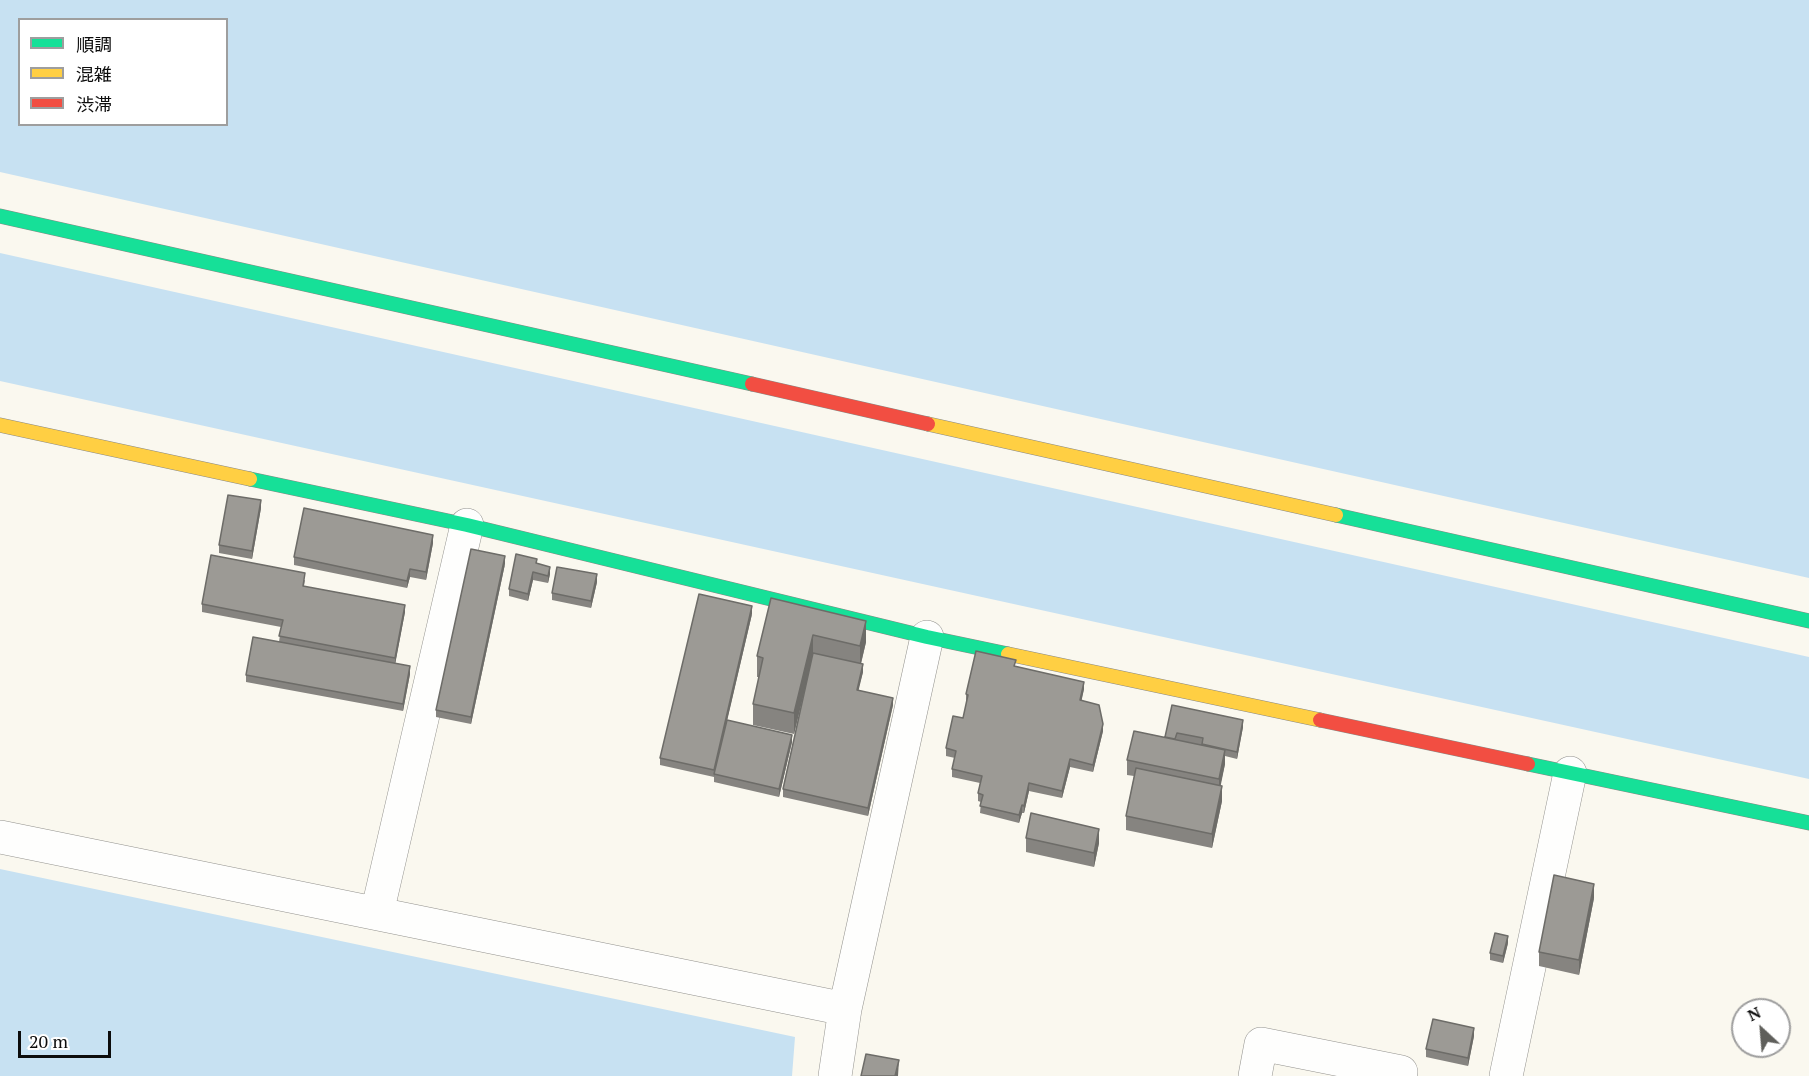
<!DOCTYPE html>
<meta charset="utf-8">
<style>
body{margin:0}
#map{position:relative;width:1809px;height:1076px;overflow:hidden;background:#faf8ef;font-family:"PT Serif","Noto Sans JP",serif}
canvas{display:block}
.legend{position:absolute;left:18px;top:18px;width:210px;height:108px;box-sizing:border-box;background:#fff;border:2px solid #9e9e9e;margin:0;padding:8px 10px;list-style:none;font-size:18px;color:#0c0c0c}
.legend li{display:flex;align-items:center;gap:12px;height:30px}
.legend b{width:30px;border:2px solid #9e9e9e}
.north{position:absolute;left:1731px;top:998px;width:60px;height:60px;box-sizing:border-box;background:#fff;border:2px solid #9e9e9e;border-radius:50%;rotate:334deg;font-size:16px;font-weight:700;line-height:24px;text-align:center;color:#0c0c0c}
.north::after{content:'';display:block;margin:auto;width:21px;height:27px;background:#5f5f5b;clip-path:polygon(50% 0,100% 100%,50% 72%,0 100%)}
.scale{position:absolute;left:18px;top:1031px;width:93px;height:27px;box-sizing:border-box;border:3px solid #0c0c0c;border-top:0;padding-left:8px;font-size:18px;line-height:21px;white-space:nowrap;color:#0c0c0c;-webkit-text-stroke:4px #fff;paint-order:stroke}
</style>
<div id="map">
<canvas width="1809" height="1076"></canvas>
<ul class="legend">
<li><b style="height:8px;background:#16e098"></b>順調</li>
<li><b style="height:8px;background:#ffcf43"></b>混雑</li>
<li><b style="height:8px;background:#f24e42"></b>渋滞</li>
</ul>
<div class="north">N</div>
<div class="scale">20 m</div>
</div>
<script>
const c = document.querySelector('canvas').getContext('2d');
c.lineJoin = 'round';
function fill(path, color) { c.fillStyle = color; c.fill(path, 'evenodd'); }
const poly = rows => new Path2D(rows.map(r => 'M' + r).join(''));
function stroke(path, color, width, dash) { c.strokeStyle = color; c.lineWidth = width; c.lineCap = dash ? 'butt' : 'round'; c.setLineDash(dash || []); c.stroke(path); }
fill(poly([
 [0,0,1809,0,1809,578,0,172],
 [20,20,226,20,226,124,20,124],
 [0,253,1809,657,1809,779,0,381],
 [0,869,795,1037,792,1076,0,1076]
]), '#c7e1f2');
const street = poly([
 [0,837,845,1009],
 [377,913,467,525],
 [835,1076,845,1009,927,637],
 [1255,1076,1261,1044,1401,1072,1400,1076],
 [1506,1076,1570,773]
]);
const fast = poly([
 [0,216,752,384],
 [250,479,467,525,927,637,1008,654],
 [1336,515,1809,621],
 [1528,764,1809,823]
]);
const slow = poly([
 [928,424,1336,515],
 [0,425,250,479],
 [1008,654,1320,720]
]);
const jam = poly([
 [752,384,928,424],
 [1320,720,1528,764]
]);
stroke(street, '#93928e', 34);
stroke(fast, '#8a8985', 15);
stroke(slow, '#8a8985', 15);
stroke(jam, '#8a8985', 15);
stroke(street, '#fefefd', 33);
stroke(fast, '#16e098', 14);
stroke(slow, '#ffcf43', 14);
stroke(jam, '#f24e42', 14);
fill(poly([
 [261,508,252,559,219,553,219,545],
 [433,543,426,580,410,577,407,588,294,565,294,557],
 [505,564,471,724,436,717,436,710],
 [537,564,550,574,548,583,533,580,528,601,509,596,509,589],
 [305,580,304,586,405,612,395,664,410,674,403,711,246,682,246,675,279,642,281,627,202,612,202,604],
 [597,582,591,608,552,600,552,593],
 [771,598,866,642,861,664,863,672,858,690,893,705,868,816,783,797,783,789,813,656,794,734,753,725,753,704,759,677,757,677,757,656],
 [752,614,727,720,792,742,779,797,714,782,714,776,714,777,660,765,660,758],
 [1016,666,1084,689,1081,701,1103,731,1093,772,1070,767,1062,798,1029,791,1024,813,1022,813,1019,823,980,813,981,802,978,801,978,793,980,783,952,777,952,769,955,758,946,756,946,748,963,718,967,702,966,702,966,694],
 [1172,705,1243,727,1237,759,1225,756,1225,764,1220,786,1222,801,1212,848,1126,830,1126,816,1134,776,1127,775,1127,760,1165,737],
 [1026,838,1099,843,1094,867,1026,852],
 [1594,898,1579,975,1539,966,1539,952],
 [1508,943,1503,963,1490,960,1490,953],
 [1474,1036,1468,1066,1426,1057,1426,1049]
]), '#868480');
fill(poly([
 [261,500,261,508,252,559,252,551],
 [433,535,433,543,426,580,426,572],
 [505,556,505,564,471,724,471,717],
 [550,567,550,574,548,583,548,576],
 [410,569,410,577,407,588,407,581],
 [533,572,533,580,528,601,528,594],
 [597,574,597,582,591,608,591,601],
 [405,605,405,612,395,665,395,658],
 [752,606,752,614,714,777,714,770],
 [866,621,866,642,860,667,860,646],
 [813,635,813,656,794,734,794,713],
 [863,664,863,672,857,697,857,690],
 [410,666,410,674,403,711,403,704],
 [1084,682,1084,689,1080,708,1080,700],
 [893,698,893,705,868,816,868,808],
 [1243,720,1243,727,1237,759,1237,752],
 [1103,724,1103,731,1093,772,1093,765],
 [792,735,792,742,779,797,779,789],
 [1225,750,1225,764,1219,794,1219,779],
 [1070,759,1070,767,1062,798,1062,791],
 [1029,783,1029,791,1024,813,1024,806],
 [1222,786,1222,801,1212,848,1212,834],
 [1022,805,1022,813,1019,823,1019,815],
 [1099,829,1099,843,1094,867,1094,853],
 [1594,884,1594,898,1579,975,1579,960],
 [1508,936,1508,943,1503,963,1503,956],
 [1474,1028,1474,1036,1468,1066,1468,1058],
 [899,1060,898,1076,895,1076]
]), '#6d6c68');
const building = poly([
 [228,495,261,500,252,551,219,545,228,495],
 [304,508,433,535,426,572,410,569,407,581,294,557,304,508],
 [471,549,505,556,471,717,436,710,471,549],
 [516,554,537,559,536,563,550,567,548,576,533,572,528,594,509,589,516,554],
 [211,555,305,573,303,586,405,605,395,658,279,636,283,620,202,604,211,555],
 [557,567,597,574,591,601,552,593,557,567],
 [699,594,752,606,714,770,660,758,699,594],
 [771,598,866,621,860,646,813,635,794,713,753,704,763,658,757,656,771,598],
 [253,637,410,666,403,704,246,675,253,637],
 [976,651,1016,660,1014,666,1084,682,1080,700,1099,705,1103,724,1093,765,1070,759,1062,791,1029,783,1024,806,1022,805,1019,815,980,806,983,795,978,793,982,776,952,769,956,751,946,748,953,716,963,718,968,695,966,694,976,651],
 [813,653,863,664,857,690,893,698,868,808,783,789,813,653],
 [1172,705,1243,720,1237,752,1202,744,1203,738,1177,733,1175,739,1165,737,1172,705],
 [727,720,792,735,779,789,714,774,727,720],
 [1134,731,1225,750,1219,779,1127,760,1134,731],
 [1136,768,1222,786,1212,834,1126,816,1136,768],
 [1031,813,1099,829,1094,853,1026,838,1031,813],
 [1554,875,1594,884,1579,960,1539,952,1554,875],
 [1495,933,1508,936,1503,956,1490,953,1495,933],
 [1433,1019,1474,1028,1468,1058,1426,1049,1433,1019],
 [866,1054,899,1060,895,1076,861,1076,866,1054]
]);
fill(building, '#9c9a95');
stroke(building, '#6d6c68', 1.5);
</script>
